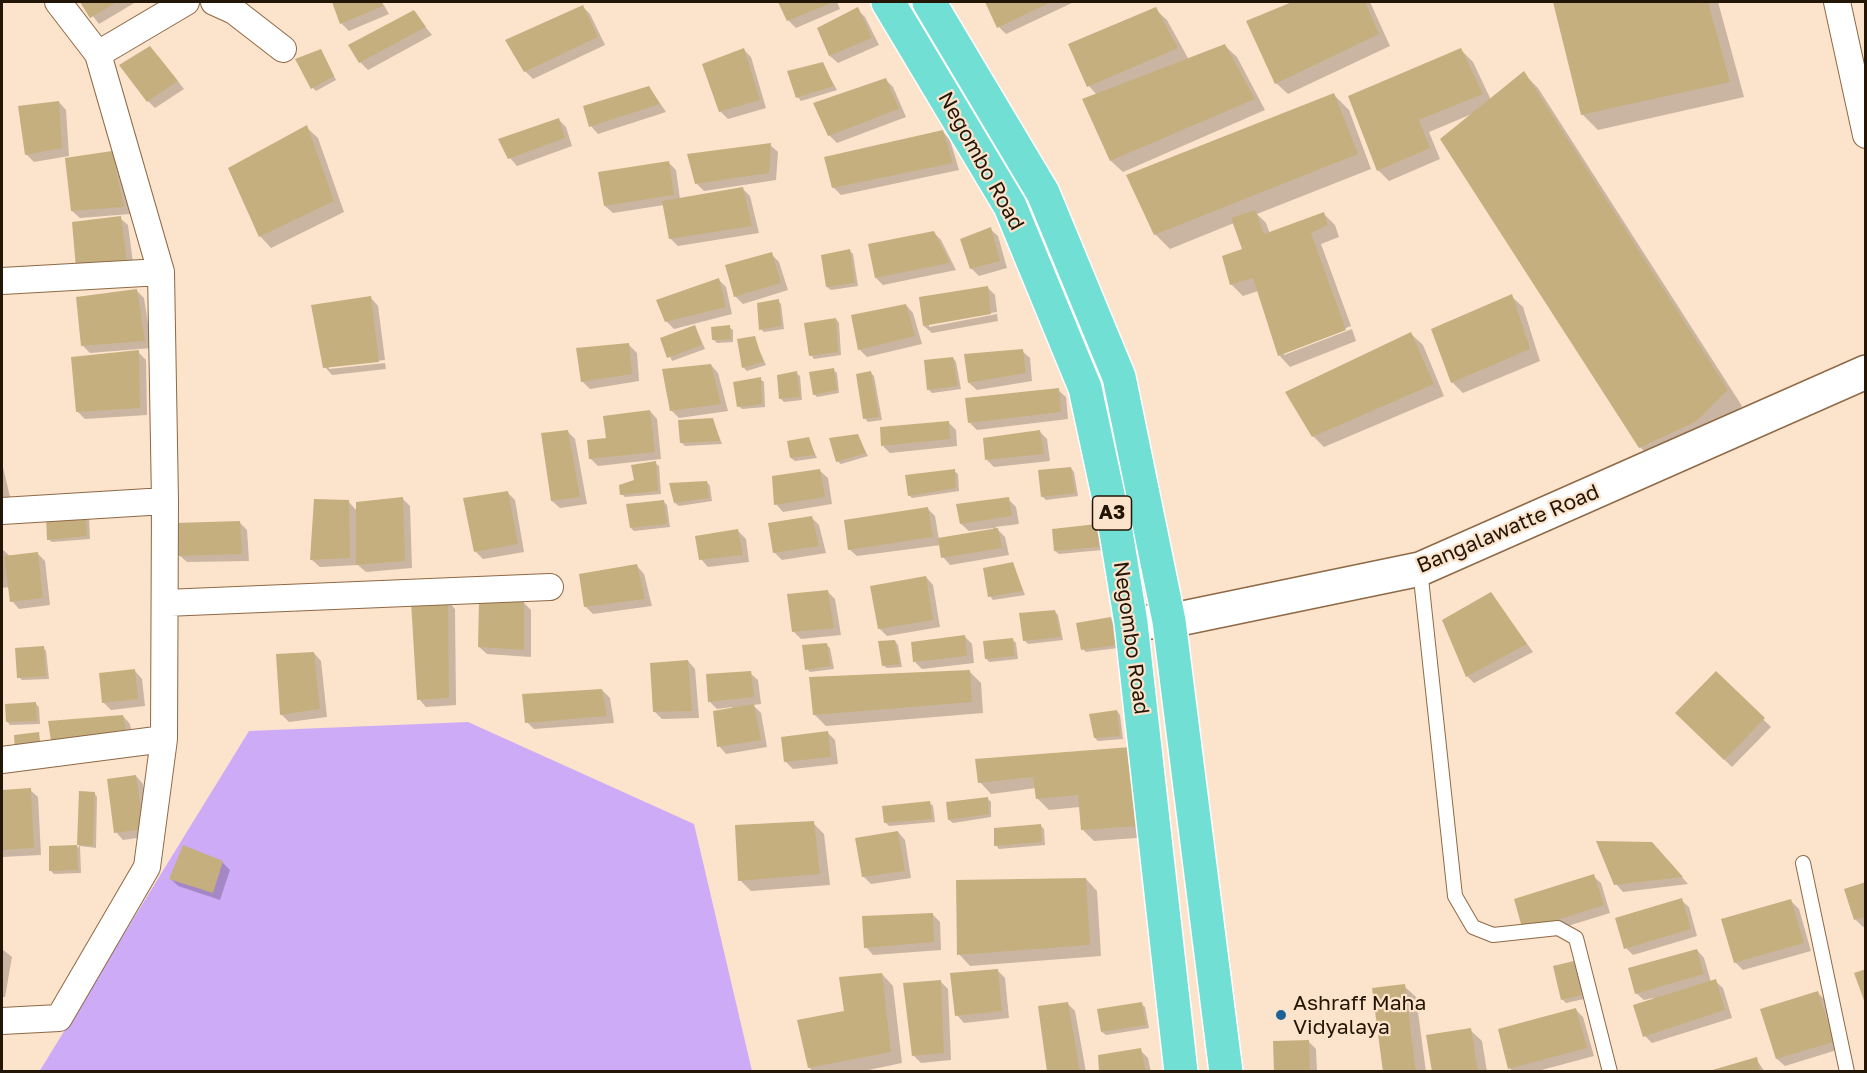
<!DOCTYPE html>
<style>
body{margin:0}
#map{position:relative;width:1867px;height:1073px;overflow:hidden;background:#fce3cb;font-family:"Golos Text",sans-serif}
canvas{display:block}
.frame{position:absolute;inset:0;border:3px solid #241607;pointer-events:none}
</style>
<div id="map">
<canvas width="1867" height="1073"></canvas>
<div class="frame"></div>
</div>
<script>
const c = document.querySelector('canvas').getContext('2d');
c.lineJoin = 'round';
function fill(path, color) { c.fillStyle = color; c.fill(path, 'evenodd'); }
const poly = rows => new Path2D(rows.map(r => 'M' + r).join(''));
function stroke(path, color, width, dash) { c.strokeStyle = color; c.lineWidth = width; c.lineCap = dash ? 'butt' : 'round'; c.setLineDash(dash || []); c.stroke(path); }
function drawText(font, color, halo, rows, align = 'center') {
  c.font = font + ' "Golos Text",sans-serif'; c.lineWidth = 4.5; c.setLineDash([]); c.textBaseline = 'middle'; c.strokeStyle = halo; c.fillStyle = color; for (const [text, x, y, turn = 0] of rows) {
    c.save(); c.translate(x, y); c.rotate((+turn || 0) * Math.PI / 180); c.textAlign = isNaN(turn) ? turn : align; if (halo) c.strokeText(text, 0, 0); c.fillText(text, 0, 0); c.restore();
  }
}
fill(poly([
 [468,722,694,824,752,1071,39,1072,249,731]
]), '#ceabf7');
fill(poly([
 [82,2,136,2,99,24],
 [333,2,382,2,389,14,349,31,342,24],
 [780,2,837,2,840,9,796,28,788,20],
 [986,2,1074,2,1006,34,999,27],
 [1296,2,1370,2,1390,46,1288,94,1276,83,1248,22],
 [1555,2,1718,2,1744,97,1598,130,1583,115],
 [582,6,590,14,605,45,533,79,525,71],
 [857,9,865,17,879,45,838,63,830,56,819,28],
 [1155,9,1167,20,1189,60,1225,46,1237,57,1265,110,1123,172,1111,161,1085,100,1097,95,1089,86],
 [413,12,432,35,368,70,360,62],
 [321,50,336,80,316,91,313,88],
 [744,50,751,57,766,108,728,119,720,111],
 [1461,50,1473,62,1491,100,1523,73,1538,88,1742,406,1710,436,1655,462,1640,447,1472,114,1429,132,1440,159,1389,181,1378,170],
 [158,56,184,89,155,108,148,101],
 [822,64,837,90,801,101,798,97],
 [886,80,893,87,906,117,837,143,829,135],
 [649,87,666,112,598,134,591,126],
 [1334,95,1349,110,1371,169,1257,214,1266,223,1270,234,1324,214,1335,225,1339,237,1321,244,1351,326,1284,352,1284,355,1352,329,1356,341,1290,367,1279,355,1258,291,1243,296,1231,284,1244,250,1234,223,1170,249,1155,234],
 [59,102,66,110,69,156,34,162,26,154],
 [559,120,566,127,572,146,517,166,510,158],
 [306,127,318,138,344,212,271,248,260,236],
 [943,132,950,140,959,170,841,195,833,187],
 [770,145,778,152,776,180,704,191,696,183],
 [112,152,119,160,130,214,80,218,72,211],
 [668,162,676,170,680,199,743,189,750,196,759,233,678,246,670,238,664,205,613,213,605,206],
 [120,218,128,225,134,270,85,275],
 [990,229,998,236,1007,268,979,276,971,268],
 [933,232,941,240,956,270,883,285,876,278],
 [849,250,853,254,858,286,831,290,827,287],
 [771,254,779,262,788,290,743,304,735,296],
 [718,279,726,287,732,314,674,329,666,321],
 [987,287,995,295,997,312,929,324,929,327,997,314,998,321,932,333,924,326],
 [136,290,144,298,152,348,90,353,82,345],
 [1511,296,1523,307,1540,361,1463,393,1452,382],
 [371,298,378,306,385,360,329,366,329,369,385,363,386,369,332,375,325,367],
 [778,301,781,304,784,329,764,332,761,329],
 [906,305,913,313,922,344,867,357,859,349],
 [836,319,839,323,841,355,814,359,811,355],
 [695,326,705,349,672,361,662,339],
 [729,327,733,330,733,342,717,343,713,339],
 [1411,334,1423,345,1444,396,1324,447,1313,436],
 [754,338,766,365,747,371,744,368,739,340],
 [629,345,637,353,639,381,590,389,582,381],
 [1022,351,1030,358,1032,381,977,390,969,383],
 [138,352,146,360,147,415,85,419,77,411],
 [953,358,956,362,961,389,932,393,929,390],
 [711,365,718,373,728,411,679,418,671,410],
 [833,370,837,373,839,393,817,397,814,394],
 [796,373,800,376,802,400,784,402,781,399],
 [871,373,874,376,882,420,868,422,865,418],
 [760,379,764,382,765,407,742,409,739,406],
 [1058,390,1066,397,1068,419,977,430,970,423],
 [650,411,657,419,661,459,598,466,590,458,608,439],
 [713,420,722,444,685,446,681,442],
 [948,422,956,430,957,446,890,453,883,446],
 [567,431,575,439,587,504,560,508,552,501],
 [1039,431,1047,439,1050,461,994,467,987,460],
 [857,436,868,456,841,464,837,461],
 [808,439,817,458,795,461,791,458],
 [2,463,12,505,2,507],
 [655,463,659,466,661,494,625,497,622,494],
 [1071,468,1074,472,1078,496,1046,500,1042,496],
 [820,471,828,478,832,504,783,512,776,504],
 [954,471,958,474,959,491,912,498,909,495],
 [707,482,710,486,712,501,679,506,675,503],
 [508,493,515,500,524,552,483,559,476,552],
 [403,499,410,506,412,568,366,572,358,565,320,567,312,560,348,501,357,511],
 [1008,499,1016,507,1019,524,995,527,1005,537,1009,555,950,565,943,557,941,545,857,556,849,549,927,508,935,516,939,540,993,530,993,528,969,531,961,524],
 [663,501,667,505,670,527,634,531,631,528],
 [89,517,90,539,52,542,48,539],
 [812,518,819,525,826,553,782,560,774,552],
 [240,523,247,530,249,561,187,562,179,555],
 [1097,526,1100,529,1102,550,1059,554,1055,551],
 [738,531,746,539,749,562,708,567,701,559],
 [2,549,11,557,37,553,45,561,50,605,19,609,12,601,10,587,2,588],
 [1013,564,1025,595,993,600,990,596],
 [637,566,644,574,652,606,593,614,585,606],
 [926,577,933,585,940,627,887,636,879,628],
 [828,592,835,599,841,635,801,639,793,631],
 [1491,594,1533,652,1474,683,1467,676],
 [448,601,455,609,456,705,426,707,419,699],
 [523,602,531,610,531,657,487,654,479,647],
 [1054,611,1058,615,1063,640,1028,644,1024,640],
 [1111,619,1114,622,1118,648,1086,652,1083,649],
 [964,636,972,644,974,663,922,669,915,662],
 [1012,639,1016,643,1018,659,989,662,986,658],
 [895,641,898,645,902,667,887,668,883,665],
 [826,644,830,648,834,669,810,672,807,669],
 [43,647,46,651,49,679,22,680,19,677],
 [314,653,321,661,327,717,289,722,281,714],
 [688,661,695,669,699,718,662,719,654,711],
 [135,671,142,679,145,706,111,710,103,702],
 [969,671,981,683,983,713,826,726,814,714],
 [750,673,758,680,761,704,753,705,761,713,767,747,726,754,719,746,732,707,717,709,709,701],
 [1716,673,1771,727,1732,767,1677,713],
 [602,690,610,698,614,723,534,729,527,722],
 [36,704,39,707,40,724,10,725,7,721],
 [1117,711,1120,715,1123,739,1098,741,1095,738],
 [123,716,130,724,134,742,61,754],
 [828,733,835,740,838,764,793,769,785,761],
 [1130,749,1150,837,1094,841,1082,829,1080,807,1049,810,1037,798,1036,788,991,794,980,782],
 [136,776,143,784,151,836,123,840,116,832],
 [30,790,38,797,41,855,2,857,2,792],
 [80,793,94,793,97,797,96,848,80,846,81,873,54,874,51,871,77,846,79,848],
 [987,798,991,802,991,817,953,823,949,820],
 [930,803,933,806,935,822,889,826,885,822],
 [813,823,824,834,830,885,751,891,740,880],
 [1041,826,1044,829,1045,845,999,849,996,845],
 [898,832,905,840,911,878,871,884,863,876],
 [1659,851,1688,884,1623,892,1616,884],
 [222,862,230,870,220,900,178,886,170,878],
 [1593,876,1601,883,1610,913,1532,937],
 [1086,879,1097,891,1101,956,970,966,959,954],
 [1866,883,1866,926,1863,927,1856,920],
 [1681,900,1689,907,1697,936,1633,955,1626,948],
 [1791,901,1799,909,1811,951,1743,970,1735,962],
 [932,914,940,922,941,950,873,955,866,947],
 [2,949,12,957,5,997,2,997],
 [1697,950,1704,958,1711,982,1715,981,1723,988,1732,1018,1652,1043,1645,1036,1653,998,1644,1000,1636,993],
 [1573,963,1577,966,1584,999,1566,1003,1562,999],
 [997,970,1005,978,1009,1018,964,1023,957,1015],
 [882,974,893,986,902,1063,859,1072,813,1072,809,1067,845,1012],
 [940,981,948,989,951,1060,921,1063,913,1055],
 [1404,986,1416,997,1426,1072,1384,1072],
 [1818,993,1825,1000,1840,1049,1785,1066,1777,1059,1762,1010],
 [1068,1004,1075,1011,1086,1072,1048,1072],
 [1141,1004,1145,1007,1149,1028,1106,1035,1102,1032],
 [1576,1010,1583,1017,1594,1056,1534,1072,1513,1072,1510,1068],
 [1470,1030,1482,1041,1487,1072,1433,1072],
 [1308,1041,1316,1049,1317,1072,1276,1072],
 [1140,1050,1148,1058,1151,1072,1101,1072],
 [1756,1059,1765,1072,1712,1072]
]), '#0003');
fill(poly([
 [80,2,117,2,90,18],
 [332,2,380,2,383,6,340,24],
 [778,2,834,2,787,21],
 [985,2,1051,2,997,28],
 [1292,2,1365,2,1379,34,1275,84,1246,21],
 [1553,2,1708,2,1730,82,1581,115],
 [583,5,598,37,524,72,505,40],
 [858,7,872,38,829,56,817,28],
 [1156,7,1178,48,1087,87,1068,44],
 [414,10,426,27,359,63,348,45],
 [1225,44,1255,99,1110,161,1082,99],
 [150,46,178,81,147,102,119,65],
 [744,48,760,100,719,112,702,64],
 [1461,48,1483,94,1419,120,1430,148,1377,171,1348,96],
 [321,49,334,76,311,89,295,59],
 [823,62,834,86,796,98,787,71],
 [1524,71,1728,390,1695,422,1639,448,1440,139],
 [886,78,899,109,828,136,813,103],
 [649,86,660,104,589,127,583,106],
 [1334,93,1358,154,1154,235,1126,175],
 [59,101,62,148,25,155,18,106],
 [559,118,565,138,508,159,498,139],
 [307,125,334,201,259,237,228,168],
 [943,130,953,163,832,188,824,157],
 [771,143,769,173,695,184,687,154],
 [112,151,124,207,71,211,65,158],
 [669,161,674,195,604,206,598,172],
 [743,187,752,226,669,239,662,201],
 [1255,210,1264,234,1324,212,1328,225,1311,233,1346,330,1278,356,1253,278,1230,285,1222,256,1242,249,1231,218],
 [121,216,127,263,76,268,72,222],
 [991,227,1000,261,970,269,960,239],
 [934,231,950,263,875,278,868,244],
 [850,249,855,283,826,287,821,255],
 [772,252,781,283,734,297,725,265],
 [719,278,726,307,665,322,656,300],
 [988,286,991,314,923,326,919,297],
 [137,289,145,341,81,346,76,297],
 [1512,294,1530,349,1451,383,1431,329],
 [371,296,379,362,323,368,311,305],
 [779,299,781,326,759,330,757,303],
 [906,304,915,336,858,350,851,315],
 [836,318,838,352,809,356,804,323],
 [695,325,702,345,667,358,660,338],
 [730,325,731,339,712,340,711,327],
 [1411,332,1434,384,1312,437,1285,392],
 [755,336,763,362,742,368,737,339],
 [629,343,632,374,581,382,576,348],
 [1023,349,1026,373,968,383,964,354],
 [139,350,140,408,76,412,71,357],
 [953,357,958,386,927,390,924,360],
 [711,364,721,404,670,411,662,369],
 [834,368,837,390,813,395,809,372],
 [797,371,800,397,779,399,777,375],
 [871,371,879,417,863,419,856,374],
 [761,377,762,404,737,407,733,382],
 [1059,388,1061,412,968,423,965,398],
 [650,410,655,452,589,459,587,440,606,438,603,416],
 [713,418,720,441,680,443,678,420],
 [949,421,950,439,881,446,880,427],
 [568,430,580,497,551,501,541,433],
 [1040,430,1044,454,985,460,983,438],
 [858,434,866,453,836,462,829,438],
 [809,437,815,455,790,458,787,441],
 [656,461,658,491,620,495,619,485,634,480,631,465],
 [1071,467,1075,493,1041,497,1038,470],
 [820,469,825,497,774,505,772,476],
 [955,469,956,488,908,496,905,475],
 [707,481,709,498,674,503,669,483],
 [508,491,518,544,474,552,463,498],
 [403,497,405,561,356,565,356,502],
 [1009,497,1012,516,960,524,956,504],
 [314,499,349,500,350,558,310,560],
 [664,500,667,524,630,528,626,504],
 [928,507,933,537,848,550,844,520],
 [86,512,87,536,47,540,46,516],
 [812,516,819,546,773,553,768,523],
 [240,521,242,554,178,556,175,523],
 [1097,524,1099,547,1054,551,1052,529],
 [998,528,1002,548,941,558,938,538],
 [738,529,743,555,699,560,695,536],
 [2,544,4,579,2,580],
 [38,552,43,598,10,602,4,556],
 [1013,562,1023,591,988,597,983,568],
 [637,564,645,599,584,607,579,574],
 [926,576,933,620,878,629,870,586],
 [828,590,834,628,792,632,787,594],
 [1491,592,1527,644,1466,677,1442,620],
 [448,600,449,698,417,700,411,602],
 [479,600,524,601,524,650,478,647],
 [1055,610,1061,637,1023,641,1019,613],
 [1111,617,1116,645,1081,650,1076,623],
 [965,635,967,656,913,662,911,642],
 [1013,638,1015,656,985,659,983,641],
 [895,640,900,664,882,666,878,641],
 [827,643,831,666,805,670,802,645],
 [44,646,46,676,17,678,15,648],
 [314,652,320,709,280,715,276,654],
 [688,660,692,711,653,712,650,663],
 [135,669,138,699,102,703,99,673],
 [970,670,972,702,813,715,809,677],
 [751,671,754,697,708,702,706,674],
 [1716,671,1765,718,1724,760,1675,713],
 [602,689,607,716,525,723,522,694],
 [36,702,37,721,6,722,5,704],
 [754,704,761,740,717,747,713,711],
 [1117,710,1120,736,1094,738,1089,714],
 [123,715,127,735,52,747,48,721],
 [828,731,831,757,784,762,781,737],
 [39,732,41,749,15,752,14,735],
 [1131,747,1139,826,1081,830,1078,795,1036,799,1033,777,978,783,975,759],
 [136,775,144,829,114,833,107,779],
 [31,788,34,848,2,850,2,790],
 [79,791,95,792,93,846,77,845],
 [988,797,989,814,948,820,946,802],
 [930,801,932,819,884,823,882,806],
 [814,821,820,874,738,881,735,825],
 [1041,824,1042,842,994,846,994,828],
 [898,831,905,871,862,877,855,838],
 [1596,841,1652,842,1683,877,1614,885],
 [77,845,78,870,49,871,49,846],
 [183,845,223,861,213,893,169,879],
 [1594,874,1604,905,1523,931,1514,899],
 [1086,878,1090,945,957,955,956,880],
 [1866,882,1866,917,1854,920,1844,889],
 [1682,898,1691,929,1624,949,1615,918],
 [1791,899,1804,943,1734,963,1721,919],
 [933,913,934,942,864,948,862,916],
 [1697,949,1704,974,1635,994,1628,968],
 [1574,961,1582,995,1561,1000,1553,966],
 [998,969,1002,1011,955,1016,950,973],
 [1866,969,1866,1003,1865,1003,1854,973],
 [882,973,891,1052,808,1068,797,1020,844,1011,839,977],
 [1716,979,1725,1010,1643,1037,1633,1005],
 [941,980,944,1053,912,1056,903,983],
 [1405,984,1416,1072,1383,1072,1372,988],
 [1818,991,1834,1042,1776,1059,1760,1009],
 [1068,1002,1080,1072,1047,1072,1038,1006],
 [1142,1002,1146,1025,1101,1032,1097,1009],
 [1576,1008,1587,1048,1508,1069,1498,1029],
 [1471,1028,1478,1072,1432,1072,1426,1035],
 [1309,1040,1310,1072,1274,1072,1273,1041],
 [1141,1048,1146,1072,1099,1072,1098,1055],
 [1757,1057,1760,1072,1709,1072,1709,1071]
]), '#c5af7f');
const service = poly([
 [1420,569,1455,896,1473,927,1493,935,1558,928,1576,938,1610,1072],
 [1803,863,1847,1072]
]);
const minor = poly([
 [214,2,234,11,283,49],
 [1837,2,1866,135],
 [98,54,186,2],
 [2,281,161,272],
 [2,511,165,501],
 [165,603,550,587],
 [2,760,164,739,165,501,161,272,98,54,58,2],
 [2,1021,59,1018,147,867,164,739]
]);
const tertiary = poly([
 [1131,623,1169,621,1420,569,1866,372]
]);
const trunk = poly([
 [888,2,1010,206,1085,388,1116,532,1131,623,1181,1072],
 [929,2,1043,193,1119,377,1169,621,1226,1072]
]);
stroke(service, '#8e6945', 16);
stroke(minor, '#8e6945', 28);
stroke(tertiary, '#8e6945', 36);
stroke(trunk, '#fff', 36);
stroke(service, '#fff', 14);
stroke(minor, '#fff', 26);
stroke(tertiary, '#fff', 33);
stroke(trunk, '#72dfd4', 33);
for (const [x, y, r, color] of [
 [1281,1015,6,"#1c6397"]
]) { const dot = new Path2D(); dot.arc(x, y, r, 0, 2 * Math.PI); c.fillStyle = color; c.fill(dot); stroke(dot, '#fce3cb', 2); }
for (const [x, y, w] of [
 [1112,513,39]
]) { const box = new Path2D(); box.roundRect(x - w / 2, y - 17, w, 34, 4.5); c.fillStyle = '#fce3cb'; c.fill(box); stroke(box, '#241607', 1.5); }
drawText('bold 20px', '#241607', null, [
 ["A3",1112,513]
]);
drawText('21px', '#241607', '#fce3cb', [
 ["Negombo Road",981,161,61],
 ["Bangalawatte Road",1508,529,-23],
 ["Negombo Road",1131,638,82]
]);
drawText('21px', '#241607', '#fce3cb', [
 ["Ashraff Maha",1293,1003],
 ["Vidyalaya",1293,1027]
], 'left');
</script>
